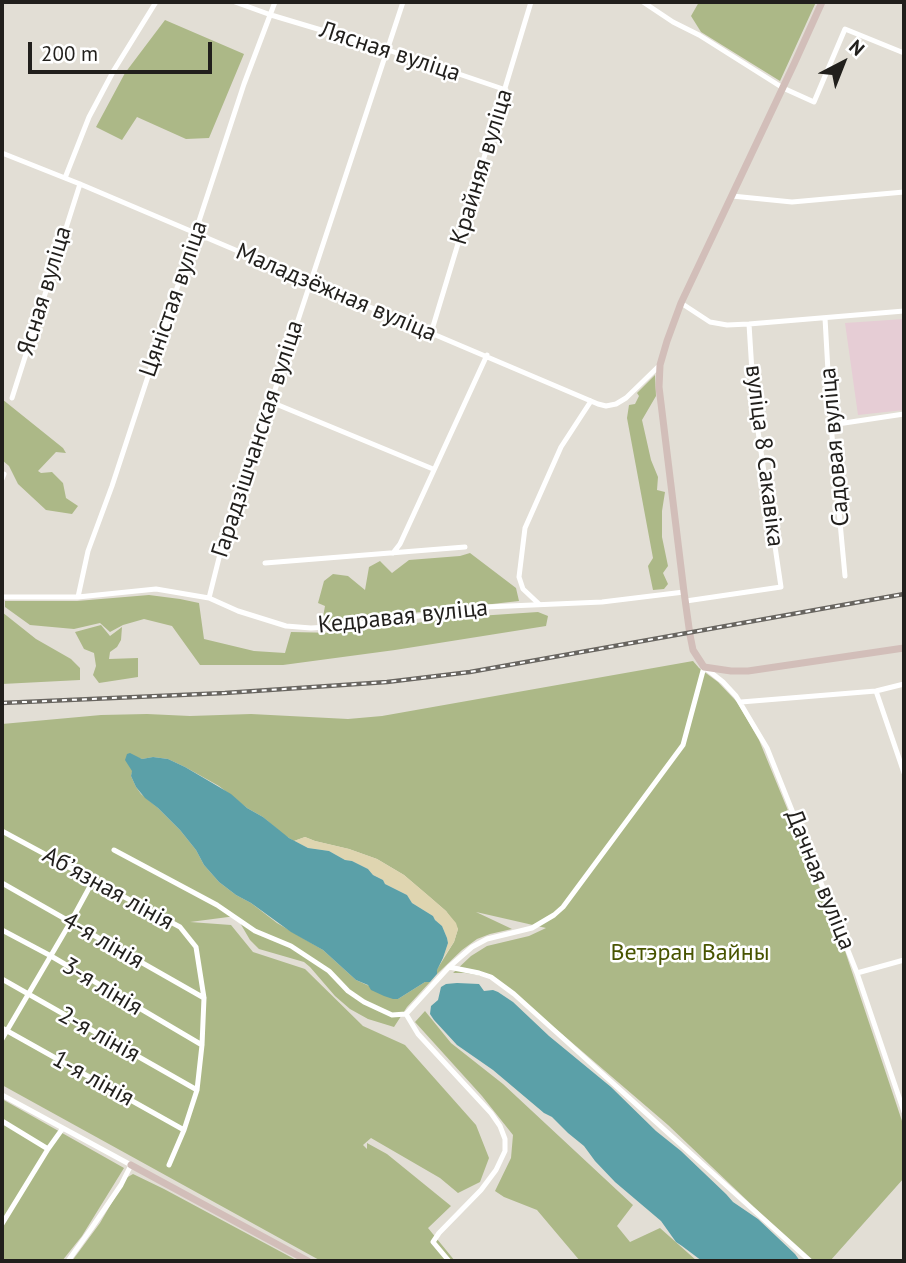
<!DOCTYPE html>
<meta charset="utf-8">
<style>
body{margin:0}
#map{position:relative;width:906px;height:1263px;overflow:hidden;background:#e2ded5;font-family:"PT Sans",sans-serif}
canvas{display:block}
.frame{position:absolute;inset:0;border:4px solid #211f1c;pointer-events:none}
.north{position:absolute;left:808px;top:28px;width:70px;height:70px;-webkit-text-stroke:5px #fff;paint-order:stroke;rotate:42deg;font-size:19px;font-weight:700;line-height:28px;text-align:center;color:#211f1c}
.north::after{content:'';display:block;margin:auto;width:24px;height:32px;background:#211f1c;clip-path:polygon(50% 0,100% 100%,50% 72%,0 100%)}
.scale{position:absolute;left:28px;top:42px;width:184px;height:32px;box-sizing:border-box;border:4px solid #211f1c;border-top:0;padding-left:9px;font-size:21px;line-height:24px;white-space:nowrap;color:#211f1c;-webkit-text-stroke:5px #fff;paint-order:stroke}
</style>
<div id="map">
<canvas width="906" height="1263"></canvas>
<div class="frame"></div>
<div class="north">N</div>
<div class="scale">200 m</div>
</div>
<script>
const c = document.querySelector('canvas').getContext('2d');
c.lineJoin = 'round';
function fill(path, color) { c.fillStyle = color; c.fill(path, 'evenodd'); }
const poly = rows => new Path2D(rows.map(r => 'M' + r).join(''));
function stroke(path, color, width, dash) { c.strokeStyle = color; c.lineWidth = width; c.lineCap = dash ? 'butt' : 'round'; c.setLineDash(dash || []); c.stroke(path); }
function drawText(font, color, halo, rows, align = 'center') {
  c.font = font + ' "PT Sans",sans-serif'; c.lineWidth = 5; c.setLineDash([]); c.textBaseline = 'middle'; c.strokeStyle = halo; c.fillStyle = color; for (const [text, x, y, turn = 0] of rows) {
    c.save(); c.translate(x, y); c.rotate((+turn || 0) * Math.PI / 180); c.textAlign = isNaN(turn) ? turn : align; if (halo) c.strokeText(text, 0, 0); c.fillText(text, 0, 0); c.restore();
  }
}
fill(poly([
 [904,319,904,410,858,415,845,323]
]), '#e6cdd5');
fill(poly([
 [699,2,816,2,780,81,701,32,691,16],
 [165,20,244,54,209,138,186,139,137,117,122,140,96,127,125,73],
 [655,375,656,396,642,420,651,460,658,477,657,490,665,492,662,511,662,537,668,566,663,573,668,584,664,589,653,590,648,566,653,558,627,418,629,405,635,404,639,396,637,393],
 [2,399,63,448,66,453,56,452,38,471,41,473,52,472,63,483,66,498,78,506,72,514,46,510,18,484,9,466,2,460],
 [470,553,516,588,519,601,322,623,325,606,318,603,324,581,333,574,348,576,365,590,369,567,380,561,392,573,409,560,460,556],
 [149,595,180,599,199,603,204,639,254,651,285,653,291,632,337,633,463,617,538,612,548,616,546,626,395,650,283,665,200,665,172,626,144,619,123,625,110,632,100,623,74,629,30,625,5,607,5,601,77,601],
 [2,612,36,639,71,659,80,668,80,680,2,684],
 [101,625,110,636,122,627,121,640,117,647,110,652,109,659,138,658,138,677,99,683,93,675,96,666,94,653,84,649,75,632],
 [693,661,699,668,718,682,737,702,759,740,842,942,904,1127,904,1178,830,1261,814,1261,754,1207,668,1125,562,1034,489,977,465,973,453,973,471,956,487,946,529,936,546,928,476,912,512,929,490,934,477,939,462,950,437,974,436,971,454,942,458,929,446,911,404,875,377,859,349,849,315,841,305,837,294,841,284,835,263,817,247,808,219,786,185,767,168,759,153,757,142,759,136,757,131,776,136,787,141,794,158,808,180,830,196,850,204,865,219,882,236,895,251,903,277,923,323,950,356,980,398,999,425,982,430,982,407,1007,394,1027,368,1019,350,1009,335,996,310,967,304,962,259,949,250,940,236,916,190,922,231,925,253,952,305,969,363,1026,405,1045,476,1125,489,1158,480,1182,458,1193,440,1178,371,1138,363,1145,367,1149,367,1143,387,1154,451,1206,428,1228,455,1261,321,1261,2,1085,2,724,101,715,147,714,190,716,251,714,348,719,382,716],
 [425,1011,451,1043,503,1084,633,1205,617,1226,630,1242,660,1228,697,1261,580,1261,537,1210,504,1197,495,1191,511,1158,513,1135,482,1096,415,1022],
 [2,1099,124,1168,82,1236,62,1261,2,1261],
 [133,1174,164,1189,298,1261,72,1261,100,1223,126,1178]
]), '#acb887');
fill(poly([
 [305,837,315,841,349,849,377,859,404,875,430,897,446,911,456,923,458,929,454,942,443,958,448,943,447,938,442,926,435,920,433,916,412,903,407,895,385,884,383,880,373,875,368,869,352,861,345,860,329,851,308,848,294,841]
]), '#dfd5b0');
fill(poly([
 [130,753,142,759,153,757,168,759,185,767,231,794,247,808,263,817,289,838,308,848,329,851,345,860,352,861,368,869,373,875,383,880,385,884,407,895,412,903,433,916,435,920,442,926,447,938,448,943,443,958,437,970,437,974,430,982,425,982,398,999,393,999,384,996,371,990,368,985,356,980,323,950,291,932,251,903,236,895,219,882,204,865,196,850,180,830,158,808,145,798,136,787,131,776,132,771,125,760,127,754],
 [457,983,479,984,484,991,493,990,498,992,513,1002,549,1036,611,1087,656,1131,681,1151,726,1194,733,1202,758,1219,795,1254,800,1261,702,1261,682,1246,676,1242,661,1221,615,1182,595,1161,584,1146,568,1133,552,1117,544,1113,493,1070,457,1045,434,1020,430,1014,431,1006,438,1000,441,987,446,984]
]), '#5ba0a8');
stroke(poly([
 [235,2,271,15,388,50,506,90],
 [643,2,673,22,699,35,783,88,814,102,845,29,904,53],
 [2,153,80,184,598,404,606,406,616,404,626,398,660,365],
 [65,178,89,117,114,70,156,2],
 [732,196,792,202,904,192],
 [681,303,710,322,727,325,749,324,904,311],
 [825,318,831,425,845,576],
 [431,333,531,2],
 [12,398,80,184],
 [271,402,433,469],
 [831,425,904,414],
 [2,479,4,474],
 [393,553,400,544,487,355],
 [265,563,465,547],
 [2,597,78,597,156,589,209,598,238,611,286,626,311,628,344,626,486,607,602,602,684,592],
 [78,597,88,551,112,486,244,84,275,2],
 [209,598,227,526,271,402,403,2],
 [686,601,781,587,754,404,749,324],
 [539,604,523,589,519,577,525,528,561,447,591,401],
 [876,691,904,773],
 [741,702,876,691,904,684],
 [2,831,180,927,196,947,204,998,202,1045,197,1090,184,1130,169,1165],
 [114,850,217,905,255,931,291,946,329,971,348,991,364,1002,392,1015,406,1014],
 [2,883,204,998],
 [2,930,51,956,202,1045],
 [449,967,479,973,491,977,514,994,810,1261],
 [857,973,904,960],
 [2,979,197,1090],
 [2,1028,184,1130],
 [2,1039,70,923,94,879],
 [2,1095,131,1165,121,1185,91,1229,68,1261],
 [2,1121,48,1149],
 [2,1224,48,1149,63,1128],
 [449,1261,433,1242,439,1233,481,1190,496,1170,505,1151,505,1139,500,1126,491,1113,418,1034,406,1014,449,967,472,947,487,939,532,928,554,915,563,907,683,745,704,667,723,682,736,696,767,748,857,973,904,1112]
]), '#fff', 5);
stroke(poly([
 [822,2,794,64,681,303,667,341,660,365,659,387,684,592,690,635,693,650,704,667,731,671,748,671,904,648],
 [131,1165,308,1261]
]), '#d2beb9', 7);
const rail = poly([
 [2,703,225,693,387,682,470,672,904,594]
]);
stroke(rail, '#686560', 4.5);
stroke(rail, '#fff', 2, [5]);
drawText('24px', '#211f1c', '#fff', [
 ["Лясная вуліца",390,52,18],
 ["Крайняя вуліца",482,167,-73],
 ["Ясная вуліца",45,291,-73],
 ["Маладзёжная вуліца",336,293,23],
 ["Цяністая вуліца",174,299,-71],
 ["Гарадзішчанская вуліца",258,439,-72],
 ["Садовая вуліца",835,447,-95],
 ["вуліца 8 Сакавіка",764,456,83],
 ["Кедравая вуліца",403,617,-6],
 ["Дачная вуліца",820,880,68],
 ["Абʼязная лінія",108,889,29],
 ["4-я лінія",103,941,30],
 ["3-я лінія",102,987,31],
 ["2-я лінія",99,1035,29],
 ["1-я лінія",93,1079,29]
]);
drawText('24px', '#485400', '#fff', [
 ["Ветэран Вайны",690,953]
]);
</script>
